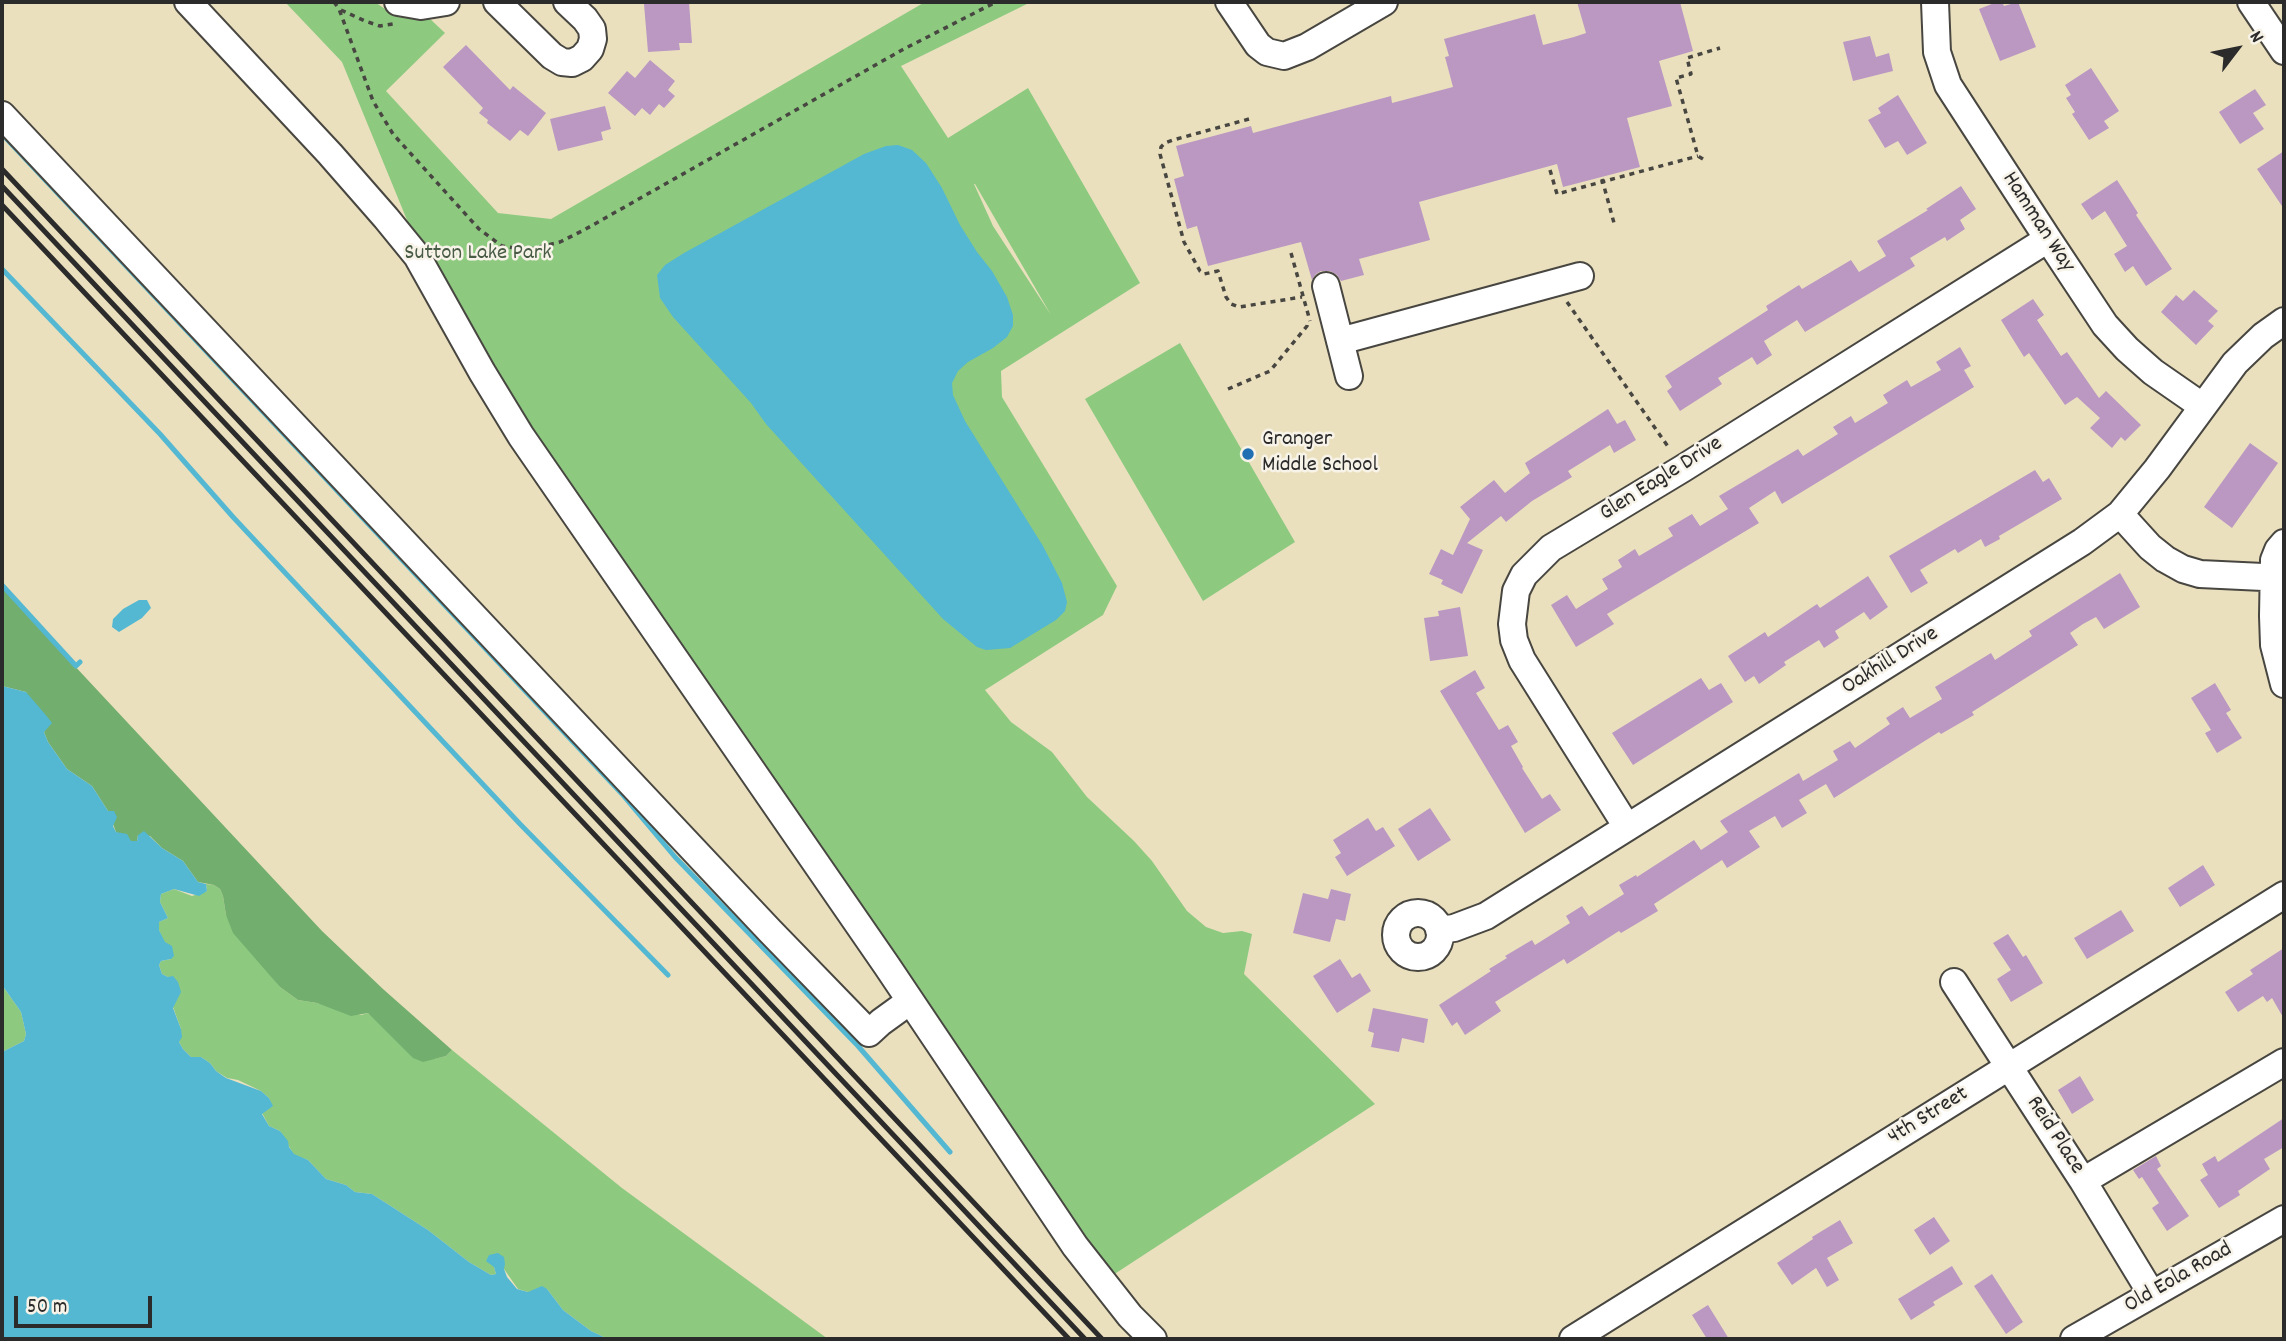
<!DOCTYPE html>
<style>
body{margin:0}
#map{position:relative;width:2286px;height:1341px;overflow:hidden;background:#ebe0be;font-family:Dekko,sans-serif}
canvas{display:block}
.frame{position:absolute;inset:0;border:4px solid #2b2b2b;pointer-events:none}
.north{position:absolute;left:2202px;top:14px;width:70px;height:70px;-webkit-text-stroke:5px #f7f3e8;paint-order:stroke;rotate:58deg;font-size:19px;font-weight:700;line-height:28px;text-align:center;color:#2b2b2b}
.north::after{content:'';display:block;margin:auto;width:24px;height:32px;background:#2b2b2b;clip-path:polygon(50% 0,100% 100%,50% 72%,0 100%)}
.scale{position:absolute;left:14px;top:1296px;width:138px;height:32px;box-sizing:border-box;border:4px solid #2b2b2b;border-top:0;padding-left:9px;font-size:21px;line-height:24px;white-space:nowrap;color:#2b2b2b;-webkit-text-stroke:5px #f7f3e8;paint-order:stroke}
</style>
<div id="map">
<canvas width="2286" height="1341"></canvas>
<div class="frame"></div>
<div class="north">N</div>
<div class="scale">50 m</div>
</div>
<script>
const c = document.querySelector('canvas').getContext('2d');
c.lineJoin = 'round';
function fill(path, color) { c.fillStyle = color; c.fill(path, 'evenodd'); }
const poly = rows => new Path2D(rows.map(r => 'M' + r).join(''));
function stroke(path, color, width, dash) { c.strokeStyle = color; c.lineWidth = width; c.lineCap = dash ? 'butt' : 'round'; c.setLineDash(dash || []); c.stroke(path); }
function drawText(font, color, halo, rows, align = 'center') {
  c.font = font + ' Dekko,sans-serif'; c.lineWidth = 5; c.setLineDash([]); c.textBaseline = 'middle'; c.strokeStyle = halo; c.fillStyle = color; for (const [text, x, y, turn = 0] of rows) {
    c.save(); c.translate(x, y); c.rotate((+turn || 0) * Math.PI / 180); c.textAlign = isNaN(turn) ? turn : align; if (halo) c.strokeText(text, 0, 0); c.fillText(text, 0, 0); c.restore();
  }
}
fill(poly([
 [285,2,375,2,385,9,403,14,428,17,445,33,386,91,498,213,551,219,925,2,1031,2,901,66,948,138,1028,88,1140,283,1001,371,1002,397,1117,586,1103,615,985,690,1011,722,1052,752,1087,797,1134,841,1152,861,1187,911,1206,927,1223,933,1242,931,1252,934,1244,974,1375,1104,1113,1275,1062,1210,512,407,414,237,342,62],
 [974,184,975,184,1051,315,993,226],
 [1180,343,1295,542,1203,601,1085,399],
 [206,884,214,885,220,889,223,896,226,915,280,987,298,1000,317,1003,361,1015,368,1013,434,1059,446,1056,452,1050,622,1188,828,1339,608,1339,591,1331,563,1310,547,1289,528,1292,518,1289,504,1269,494,1267,496,1274,491,1275,469,1262,428,1230,372,1194,355,1192,346,1185,326,1179,308,1160,294,1155,280,1131,269,1126,262,1113,272,1106,269,1098,261,1091,238,1080,227,1078,216,1071,210,1063,201,1057,191,1057,183,1049,179,1042,181,1029,173,1007,176,999,168,977,162,974,159,965,161,961,171,959,159,930,159,922,168,918,160,902,161,894,174,889,192,896,207,891],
 [2,985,21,1012,26,1034,24,1041,2,1052]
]), '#8dca80');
fill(poly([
 [2,588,322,931,383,989,452,1050,446,1056,423,1062,413,1058,368,1013,351,1016,317,1003,298,1000,280,987,233,933,226,915,223,896,220,889,214,885,198,882,183,861,162,848,150,836,138,835,137,841,131,841,116,832,108,811,92,786,67,769,48,742,44,732,46,728,26,692,2,686]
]), '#72ae6e');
fill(poly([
 [898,145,912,150,926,163,942,188,960,225,977,252,992,271,1007,297,1013,315,1013,326,1007,337,993,348,968,362,958,371,952,383,953,395,965,421,1043,546,1062,583,1067,602,1065,611,1056,620,1010,648,986,650,977,647,943,619,766,424,751,403,673,317,660,298,657,275,665,265,684,253,864,154,886,146],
 [139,600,147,600,151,608,142,618,119,632,112,627,113,619,123,609],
 [2,686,26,692,45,714,52,723,44,732,48,742,67,769,92,786,108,811,114,811,117,817,113,826,116,832,127,834,131,841,137,841,138,835,144,831,162,848,183,861,198,882,206,884,207,891,199,896,174,889,161,894,160,902,168,918,159,922,159,930,165,942,172,946,174,956,171,959,161,961,159,965,162,974,168,977,173,976,178,982,181,992,173,1008,181,1029,182,1037,179,1042,183,1049,191,1057,201,1057,210,1063,216,1071,226,1078,261,1091,269,1098,273,1106,262,1114,269,1126,280,1131,288,1141,289,1147,294,1154,308,1160,326,1179,346,1185,355,1192,372,1194,428,1230,469,1262,491,1275,496,1274,494,1267,486,1261,489,1255,498,1253,504,1257,505,1264,504,1269,507,1277,517,1289,528,1292,542,1286,547,1289,563,1310,591,1331,608,1339,2,1339,2,1052,24,1041,26,1034,21,1012,2,985]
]), '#54b8d2');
stroke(poly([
 [2,134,622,794,675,857,858,1046,950,1152],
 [2,269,160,434,233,517,520,824,668,975],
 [2,585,76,666,80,662]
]), '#54b8d2', 5);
fill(poly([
 [689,2,692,43,679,43,680,50,648,52,644,4],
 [1577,2,1680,2,1693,51,1659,61,1672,106,1627,118,1640,167,1563,187,1557,164,1419,202,1430,240,1359,259,1364,275,1341,281,1337,275,1330,271,1321,271,1316,274,1312,280,1301,242,1208,266,1197,226,1187,229,1174,179,1184,176,1176,146,1251,126,1253,133,1391,96,1392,103,1453,87,1445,57,1449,56,1444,39,1535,14,1543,45,1574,37,1586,33],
 [1997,2,2002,2,2004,6,2018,2,2036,47,2000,61,1979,9],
 [1870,36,1876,57,1889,53,1893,71,1853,81,1843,42],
 [466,45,510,90,513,86,546,113,528,136,520,130,510,141,487,123,488,120,479,113,483,108,443,67],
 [650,60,675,81,668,90,675,96,664,108,659,104,650,115,642,108,635,116,608,93,627,71,635,78],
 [2091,68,2119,111,2104,121,2109,128,2089,140,2072,114,2075,112,2066,98,2071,95,2065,85],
 [2255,89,2266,105,2253,113,2264,129,2240,144,2219,112],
 [1898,95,1927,143,1907,155,1898,141,1885,148,1868,120,1881,113,1878,108],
 [605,106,611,129,601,132,603,140,558,151,550,119],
 [2284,151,2284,209,2257,169],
 [2117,180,2138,213,2136,215,2172,269,2146,286,2133,266,2125,272,2114,254,2127,246,2105,211,2092,220,2081,204],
 [1961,186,1976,209,1960,220,1965,229,1947,241,1945,237,1910,258,1915,266,1805,332,1797,320,1764,341,1772,355,1757,365,1752,357,1718,378,1722,384,1680,411,1667,391,1672,387,1665,376,1768,310,1766,306,1799,285,1802,289,1851,260,1859,272,1886,256,1877,241,1928,210,1926,209],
 [2194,290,2218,311,2208,321,2214,326,2196,345,2161,312,2176,295,2183,301],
 [2033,299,2044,315,2037,320,2061,356,2067,352,2099,398,2106,391,2141,425,2125,441,2121,437,2112,448,2090,428,2100,418,2077,397,2065,405,2029,353,2024,357,2001,320],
 [1960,347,1971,366,1964,370,1974,387,1782,504,1775,491,1749,508,1759,523,1607,614,1614,624,1576,647,1551,605,1567,595,1576,609,1608,589,1602,579,1622,567,1618,560,1635,549,1639,556,1673,536,1668,528,1692,514,1700,526,1728,509,1719,496,1798,449,1803,456,1838,434,1833,427,1851,416,1855,423,1888,403,1883,395,1907,380,1911,387,1941,370,1936,362],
 [1608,409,1617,424,1625,420,1636,440,1614,453,1610,445,1568,471,1572,477,1532,501,1506,522,1501,516,1467,543,1483,550,1462,594,1441,584,1443,580,1429,574,1441,549,1453,555,1470,519,1460,507,1494,480,1505,493,1530,473,1525,463],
 [2250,443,2278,463,2232,528,2204,507],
 [2035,470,2043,482,2049,478,2062,499,1999,536,2000,539,1985,547,1981,539,1958,553,1955,549,1920,570,1928,583,1911,593,1889,556],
 [2120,573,2140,607,2104,629,2096,617,2083,624,2070,633,2078,645,1972,712,1974,715,1941,734,1939,732,1834,798,1826,784,1799,800,1807,813,1782,828,1775,816,1749,831,1760,847,1727,868,1722,860,1654,904,1658,911,1621,933,1619,931,1567,964,1564,959,1495,1002,1501,1011,1465,1035,1457,1022,1452,1026,1439,1005,1491,971,1489,969,1507,958,1505,956,1532,940,1535,945,1570,923,1566,916,1582,906,1589,916,1624,894,1619,885,1636,875,1637,877,1694,840,1701,850,1728,832,1720,821,1799,773,1803,781,1838,760,1833,751,1850,741,1855,748,1890,724,1886,718,1903,707,1910,718,1942,699,1935,687,1991,653,1995,660,2032,636,2029,631],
 [1868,576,1888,607,1870,620,1864,612,1835,631,1839,638,1824,648,1819,640,1784,662,1786,665,1759,684,1754,676,1745,682,1728,656,1765,632,1768,637,1817,604,1820,608],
 [1460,607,1468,656,1430,661,1424,618,1439,616,1438,611],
 [1475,670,1485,688,1476,693,1499,730,1508,725,1518,742,1511,746,1523,767,1522,768,1542,799,1550,794,1561,810,1525,833,1440,691],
 [1701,678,1709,690,1721,683,1733,702,1633,765,1612,733],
 [2215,683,2231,710,2226,713,2242,738,2217,753,2205,733,2211,730,2191,698],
 [1430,808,1451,840,1418,861,1398,829],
 [1368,818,1376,831,1383,827,1395,846,1347,876,1335,857,1341,853,1333,840],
 [2203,865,2215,885,2180,907,2168,888],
 [1331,889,1351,894,1345,921,1336,919,1330,942,1293,933,1303,893,1328,899],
 [2121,910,2134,931,2087,959,2074,938],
 [2008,934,2023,957,2026,955,2043,983,2011,1002,1997,979,2011,970,1993,943],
 [2284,948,2284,1019,2272,998,2267,1002,2263,996,2238,1012,2225,992,2253,974,2250,970],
 [1340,959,1352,978,1360,973,1371,991,1337,1013,1313,976],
 [1373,1008,1428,1019,1424,1043,1402,1038,1399,1052,1371,1047,1374,1033,1368,1031],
 [2080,1076,2094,1100,2072,1114,2058,1090],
 [2284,1118,2284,1147,2264,1159,2270,1169,2238,1191,2240,1195,2219,1208,2200,1180,2208,1175,2202,1164,2215,1156,2218,1162],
 [2156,1156,2161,1166,2157,1169,2189,1216,2167,1231,2152,1208,2159,1203,2142,1177,2139,1179,2133,1170],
 [1934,1217,1950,1241,1930,1255,1914,1230],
 [1840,1220,1853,1243,1827,1258,1839,1280,1827,1287,1816,1268,1792,1285,1777,1263,1813,1239,1812,1237],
 [1952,1266,1963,1284,1933,1302,1935,1305,1911,1320,1898,1299],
 [1992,1274,2023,1322,2006,1334,1974,1286],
 [1708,1305,1729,1339,1707,1339,1692,1315]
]), '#ba98c2');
const minor = poly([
 [188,2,330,154,386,218,417,256,482,372,521,436,887,966,1075,1246,1130,1316,1153,1339],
 [398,2,421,6,446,2],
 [497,2,552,56,562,62,572,63,582,58,590,49,593,39,592,29,585,19,567,2],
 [1229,2,1258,45,1267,52,1284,56,1307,47,1384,2],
 [1935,2,1937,52,1948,85,2048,239,2105,325,2127,349,2153,372,2202,406],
 [2251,2,2284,51],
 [2,115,770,931,869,1033,881,1022,910,1001],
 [1326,286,1349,376],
 [1340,341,1580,276],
 [2120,514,2150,547,2165,559,2183,569,2200,574,2284,578],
 [2284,543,2278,550,2274,560,2273,616,2274,645,2284,684],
 [1627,827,1522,660,1514,640,1512,624,1516,591,1524,575,1551,548,1682,469,2048,239],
 '1396 935a22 22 0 1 1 44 0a22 22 0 1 1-44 0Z',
 [1439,930,1454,928,1486,916,2082,542,2120,514,2157,469,2235,363,2263,336,2284,321],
 [1954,982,2083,1181,2151,1293],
 [2083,1181,2284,1062],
 [1573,1339,2284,895],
 [2074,1339,2284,1219]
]);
stroke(minor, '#484641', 30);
stroke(poly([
 [334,2,339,9,373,101,393,134,479,229,502,246,527,250,560,242,584,230,902,50,996,2],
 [341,10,365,21,380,26,393,24],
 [1249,119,1173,140,1165,143,1161,147,1160,154,1184,242,1200,271,1204,274,1218,271,1226,297,1231,304,1239,307,1302,297],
 [1703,159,1698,156,1676,78,1691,74,1687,58,1720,48],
 [1550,170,1557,194,1698,156],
 [1602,179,1614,223],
 [1291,253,1310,321],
 [1567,302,1669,448],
 [1228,389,1270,371,1307,326,1308,321]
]), '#484641', 3.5, [5, 5]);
stroke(minor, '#fff', 26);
stroke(poly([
 [2,169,1102,1339],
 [2,186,1085,1339],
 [2,205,1069,1339]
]), '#2b2b2b', 5);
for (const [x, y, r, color] of [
 [1248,454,7,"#1f6fb2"]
]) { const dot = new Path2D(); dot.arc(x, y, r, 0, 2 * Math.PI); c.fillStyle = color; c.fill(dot); stroke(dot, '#f7f3e8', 2.5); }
drawText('23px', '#2b2b2b', '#f7f3e8', [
 ["Hamman Way",2037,223,57],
 ["Glen Eagle Drive",1662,480,-32],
 ["Oakhill Drive",1891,662,-32],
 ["4th Street",1929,1117,-32],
 ["Reid Place",2054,1136,57],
 ["Old Eola Road",2179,1279,-30]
]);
drawText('23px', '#485b44', '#f7f3e8', [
 ["Sutton Lake Park",478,255]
]);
drawText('23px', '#2b2b2b', '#f7f3e8', [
 ["Granger",1262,441],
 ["Middle School",1262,467]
], 'left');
</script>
